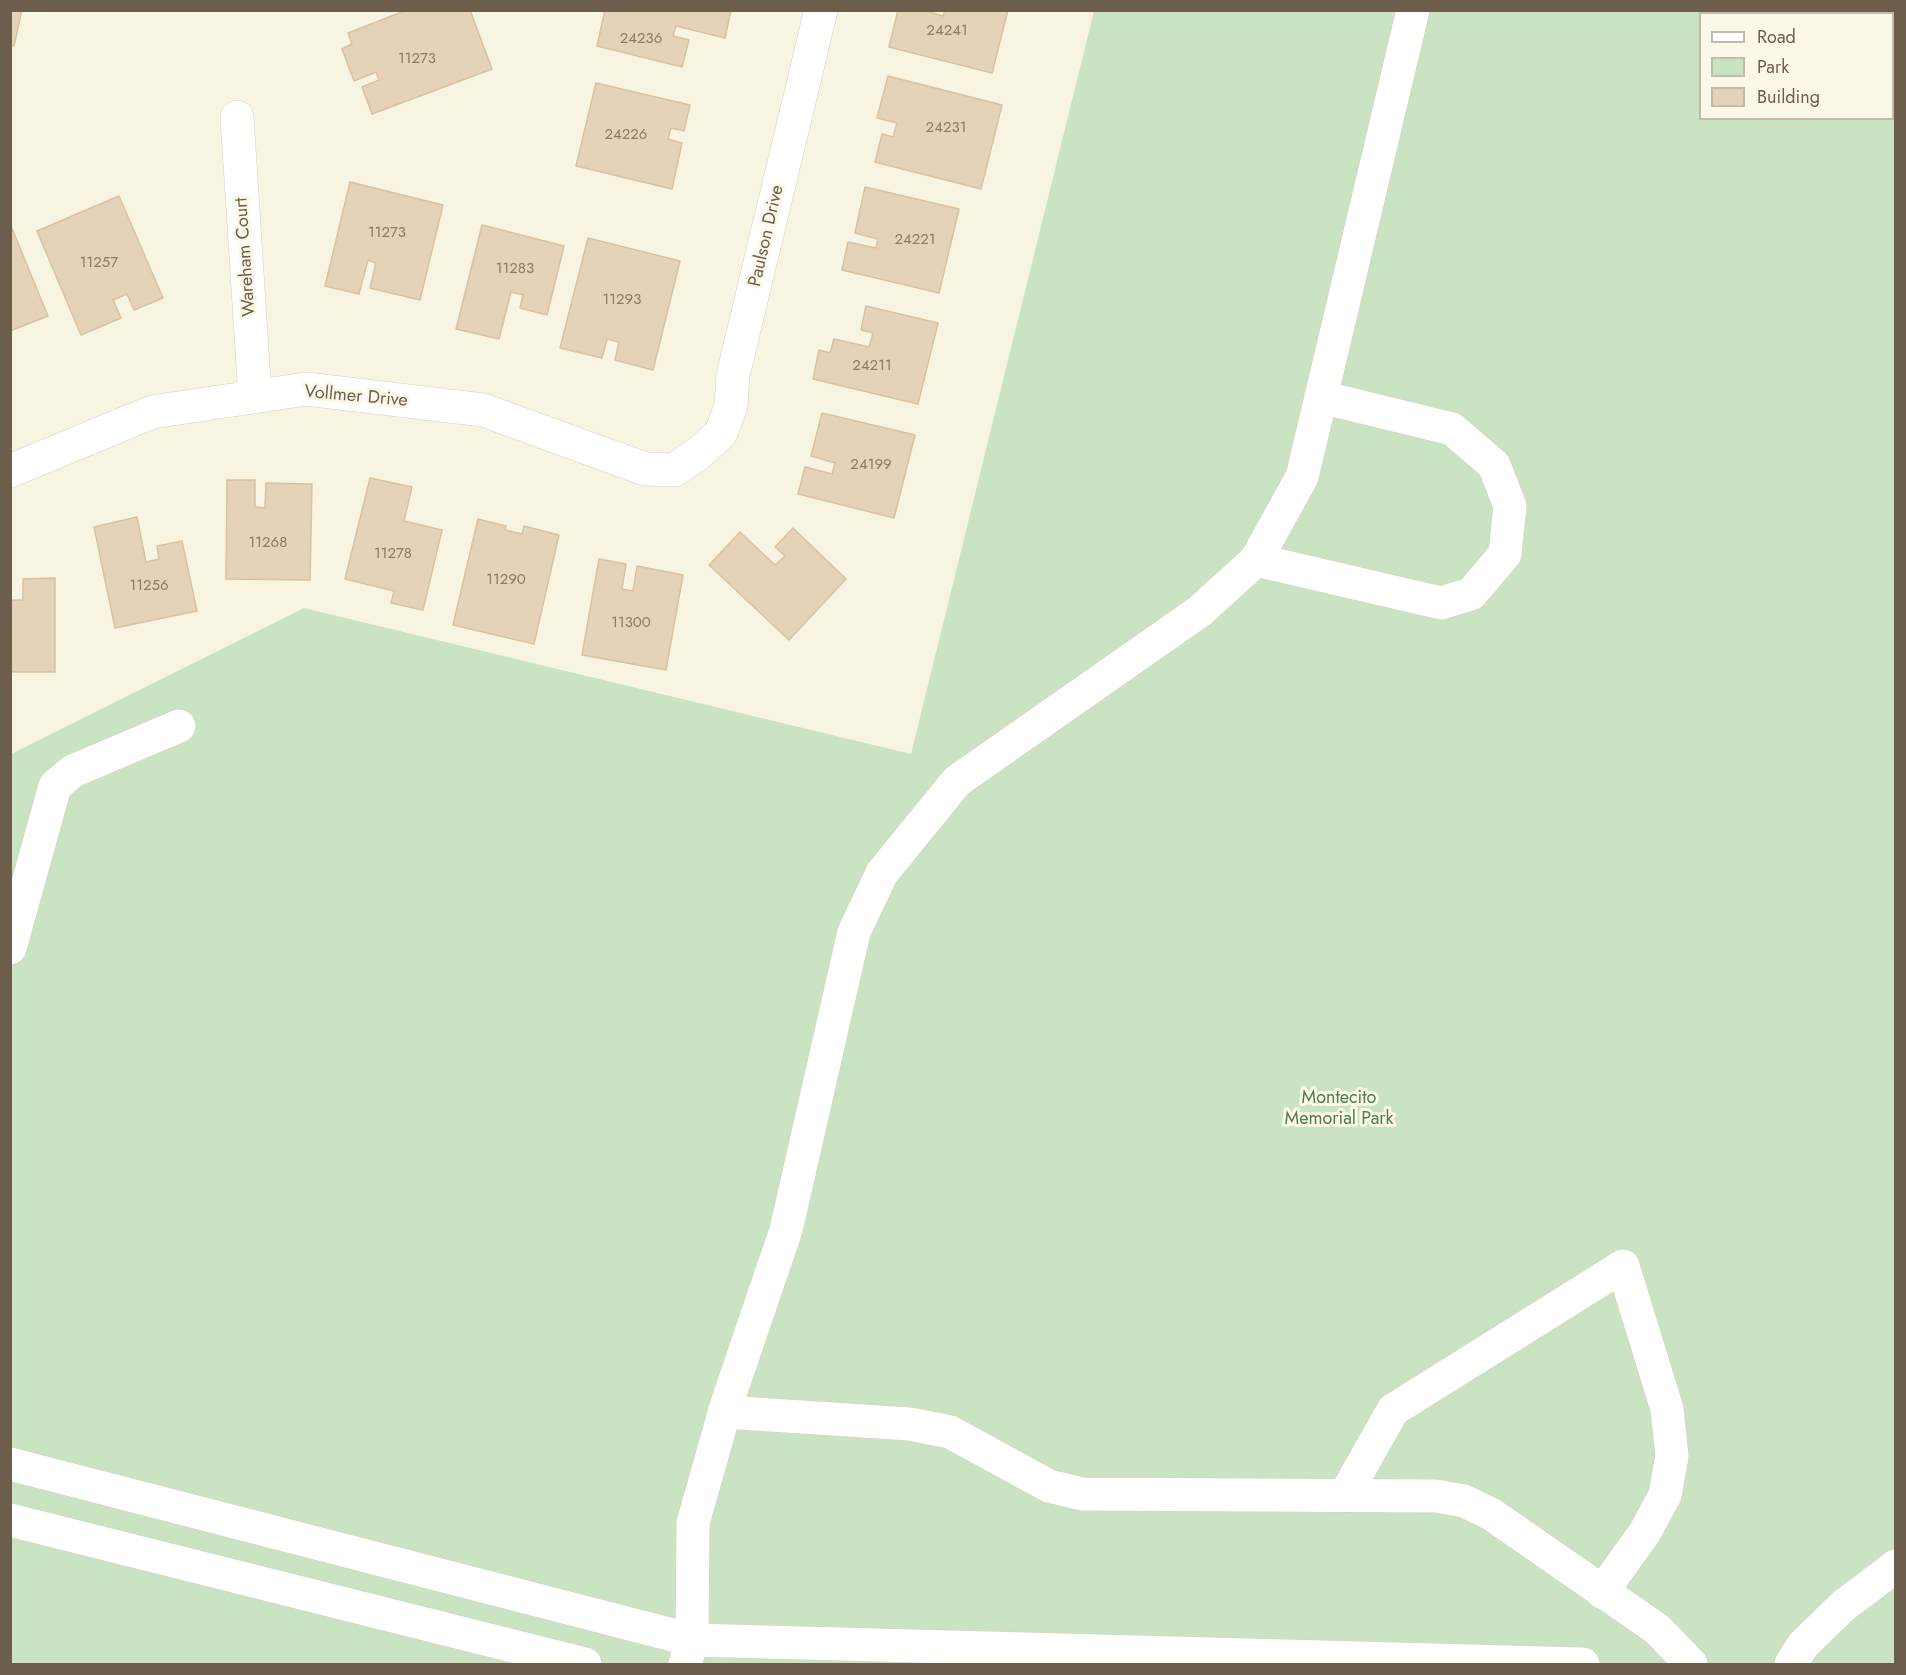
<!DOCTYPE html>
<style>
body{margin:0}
#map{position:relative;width:1906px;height:1675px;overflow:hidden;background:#f8f4e2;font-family:Jost,sans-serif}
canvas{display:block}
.frame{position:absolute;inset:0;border:12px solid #6d5e4c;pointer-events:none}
.legend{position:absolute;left:1699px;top:12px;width:195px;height:108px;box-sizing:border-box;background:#fcf8e8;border:2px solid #c3baaa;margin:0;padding:8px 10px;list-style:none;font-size:18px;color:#6d5e4c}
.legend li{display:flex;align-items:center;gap:12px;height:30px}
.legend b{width:30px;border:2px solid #c3baaa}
</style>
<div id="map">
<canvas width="1906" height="1675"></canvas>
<div class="frame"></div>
<ul class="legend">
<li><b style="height:8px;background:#fff"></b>Road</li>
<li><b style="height:16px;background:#cae4c3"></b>Park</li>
<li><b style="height:16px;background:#e5d3b9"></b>Building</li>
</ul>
</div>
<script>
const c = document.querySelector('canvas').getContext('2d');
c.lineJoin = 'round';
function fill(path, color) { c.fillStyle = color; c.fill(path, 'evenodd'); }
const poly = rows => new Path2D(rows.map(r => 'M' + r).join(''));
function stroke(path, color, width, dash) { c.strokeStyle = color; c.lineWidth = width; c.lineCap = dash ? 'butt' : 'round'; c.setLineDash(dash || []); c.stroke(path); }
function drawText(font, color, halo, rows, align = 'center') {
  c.font = font + ' Jost,sans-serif'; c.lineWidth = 6; c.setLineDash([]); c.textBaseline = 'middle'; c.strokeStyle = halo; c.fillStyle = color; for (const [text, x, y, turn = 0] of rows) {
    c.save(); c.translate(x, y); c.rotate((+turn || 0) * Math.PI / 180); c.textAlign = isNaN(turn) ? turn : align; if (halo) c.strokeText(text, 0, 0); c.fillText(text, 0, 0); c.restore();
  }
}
fill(poly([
 [1094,11,1895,11,1895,1664,11,1664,11,754,304,608,911,754],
 [1700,14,1892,14,1892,118,1700,118]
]), '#cae4c3');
const building = poly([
 [10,10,22,10,14,46,10,45,10,10],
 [407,10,470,10,492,69,372,114,362,87,379,80,376,72,354,81,342,49,352,44,348,33,407,10],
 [605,10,731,10,725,38,676,26,673,36,689,40,682,67,597,46,605,10],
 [898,10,923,10,943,16,945,10,1008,10,992,73,889,47,898,10],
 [888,76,1002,105,981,189,875,162,882,134,893,137,897,123,877,118,888,76],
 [596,83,690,105,684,131,671,128,668,139,682,143,672,189,576,166,596,83],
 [350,182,443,205,420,300,370,288,376,263,368,260,359,294,325,286,350,182],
 [865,187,959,209,939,293,842,270,848,242,876,248,878,239,855,233,865,187],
 [119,196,163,298,134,310,127,294,113,300,121,318,81,335,37,231,119,196],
 [482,225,564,246,547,315,520,308,523,295,511,292,499,339,456,329,482,225],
 [11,226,48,316,10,331,10,227,11,226],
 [588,238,680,261,653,370,615,360,619,342,607,339,602,358,560,348,588,238],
 [866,306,938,323,918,404,813,379,819,350,830,353,834,339,869,347,873,333,861,330,866,306],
 [822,413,915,435,894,518,798,494,805,467,832,474,835,463,811,456,822,413],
 [370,478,412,487,404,521,442,530,423,610,391,603,394,591,345,579,370,478],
 [227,480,255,480,255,507,265,508,266,483,312,484,310,580,226,579,227,480],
 [137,517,146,562,159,559,157,546,182,541,197,611,115,628,94,527,137,517],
 [478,519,506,526,505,530,522,534,524,526,559,535,534,644,453,625,478,519],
 [793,528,846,579,789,640,709,565,740,532,775,565,785,556,775,547,793,528],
 [599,559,626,564,622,589,633,591,637,566,683,575,666,670,582,655,599,559],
 [55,578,55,672,10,672,10,600,23,600,23,579,55,578]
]);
fill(building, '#e5d3b9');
stroke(building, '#dac2a0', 1.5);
const minor = poly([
 [237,117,255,397],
 [10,471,152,412,306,389,483,410,645,469,674,470,699,453,721,433,731,406,733,375,821,10],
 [1256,560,1441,603,1471,594,1505,554,1510,506,1494,465,1452,429,1321,397],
 [10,948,55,786,73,771,179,726],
 [724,1412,910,1424,950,1432,1049,1486,1082,1494,1436,1496,1464,1501,1491,1514,1657,1629,1691,1664],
 [10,1464,692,1640,1583,1664],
 [1345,1495,1393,1410,1623,1266,1667,1409,1672,1456,1665,1495,1645,1532,1602,1592],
 [10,1520,585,1664],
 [685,1664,692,1640,693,1523,727,1403,786,1230,854,932,882,873,957,781,1200,611,1256,560,1302,477,1413,10],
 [1791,1664,1803,1645,1843,1606,1896,1566]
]);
stroke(minor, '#d8d0bd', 34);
stroke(minor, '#fff', 33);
drawText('15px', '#8b7b67', null, [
 ["24241",947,31],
 ["24236",641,39],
 ["11273",417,59],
 ["24231",946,128],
 ["24226",626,135],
 ["11273",387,233],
 ["24221",915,240],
 ["11257",99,263],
 ["11283",515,269],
 ["11293",622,300],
 ["24211",872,366],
 ["24199",871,465],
 ["11268",268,543],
 ["11278",393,554],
 ["11290",506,580],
 ["11256",149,586],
 ["11300",631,623]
]);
drawText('18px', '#6d5e4c', '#fcf8e8', [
 ["Paulson Drive",767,236,-77],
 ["Wareham Court",246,257,-94],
 ["Vollmer Drive",356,397,5]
]);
drawText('18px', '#517c4c', '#fcf8e8', [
 ["Montecito",1339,1099],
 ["Memorial Park",1339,1120]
]);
</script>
